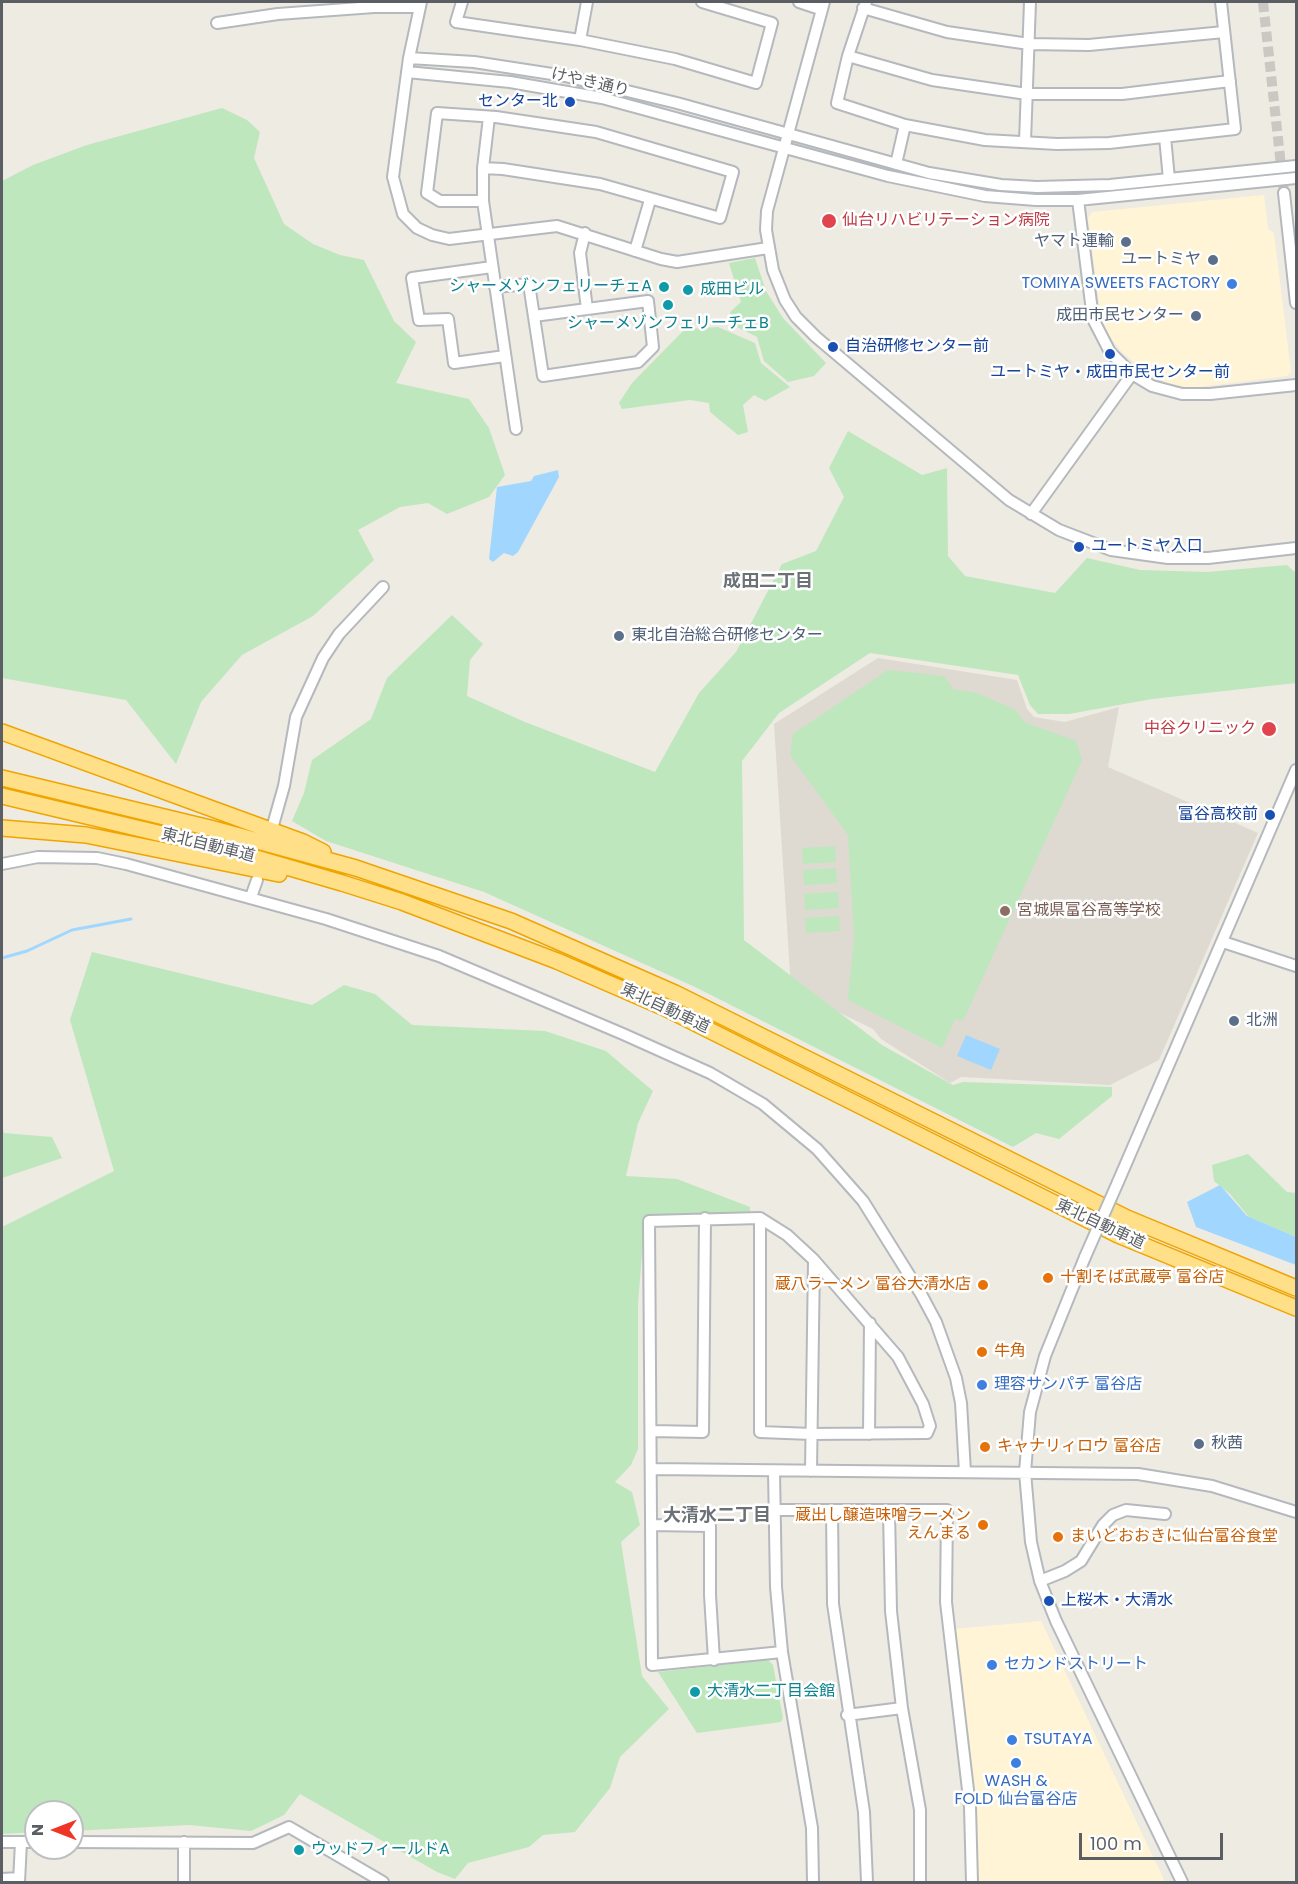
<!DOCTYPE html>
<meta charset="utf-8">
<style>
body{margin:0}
#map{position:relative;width:1298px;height:1884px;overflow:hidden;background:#eeebe2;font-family:Poppins,sans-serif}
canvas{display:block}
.frame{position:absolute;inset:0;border:3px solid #5b5f64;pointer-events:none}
.north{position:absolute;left:24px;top:1800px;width:60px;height:60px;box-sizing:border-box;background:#fff;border:2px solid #bdbfc1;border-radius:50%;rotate:270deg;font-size:16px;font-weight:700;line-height:24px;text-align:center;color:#5b5f64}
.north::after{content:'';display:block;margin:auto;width:21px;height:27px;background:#f03526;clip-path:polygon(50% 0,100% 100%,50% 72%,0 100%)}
.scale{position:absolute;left:1079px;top:1833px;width:144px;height:27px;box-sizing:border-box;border:3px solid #5b5f64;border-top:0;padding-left:8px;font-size:18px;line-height:21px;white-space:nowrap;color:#5b5f64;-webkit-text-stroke:4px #fff;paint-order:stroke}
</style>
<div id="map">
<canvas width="1298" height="1884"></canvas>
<div class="frame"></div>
<div class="north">N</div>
<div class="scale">100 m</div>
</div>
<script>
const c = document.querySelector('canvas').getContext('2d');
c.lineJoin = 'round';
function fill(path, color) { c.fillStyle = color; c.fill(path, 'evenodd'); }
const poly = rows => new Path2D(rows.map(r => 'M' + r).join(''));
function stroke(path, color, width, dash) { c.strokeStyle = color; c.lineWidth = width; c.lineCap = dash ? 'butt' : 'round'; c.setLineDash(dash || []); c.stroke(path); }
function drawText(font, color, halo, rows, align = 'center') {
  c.font = font + ' Poppins,"Noto Sans JP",sans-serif'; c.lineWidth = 5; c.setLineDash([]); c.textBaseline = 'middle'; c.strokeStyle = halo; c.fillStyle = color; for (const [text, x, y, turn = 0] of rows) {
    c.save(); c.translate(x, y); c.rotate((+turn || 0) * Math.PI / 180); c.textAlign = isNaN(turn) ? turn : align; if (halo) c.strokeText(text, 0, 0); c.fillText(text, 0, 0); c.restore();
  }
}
fill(poly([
 [1264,195,1268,229,1274,233,1291,372,1287,376,1191,388,1167,383,1144,371,1122,352,1110,337,1101,318,1088,218,1092,212],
 [1041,1621,1128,1804,1165,1882,977,1882,977,1822,954,1629]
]), '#fff5d6');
fill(poly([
 [878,658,1017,680,1027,709,1034,717,1065,722,1119,707,1108,767,1258,833,1159,1060,1110,1085,961,1077,950,1083,881,1039,873,1029,791,989,774,724]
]), '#dedad1');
fill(poly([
 [222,108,247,120,260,132,254,158,284,224,313,244,340,255,364,260,394,321,416,342,396,383,469,399,489,428,505,475,489,497,447,514,428,503,400,507,358,530,374,560,313,616,242,655,201,702,176,764,126,700,2,678,2,181,33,165,87,145],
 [755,258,766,291,783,318,826,363,814,376,788,382,764,361,757,337,733,325,730,312,741,302,729,263],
 [718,327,755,343,761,363,790,387,765,401,754,395,743,405,748,432,738,435,710,412,709,403,690,400,622,409,619,403,632,383,685,329],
 [848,431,922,475,947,468,948,556,965,576,1055,593,1087,558,1140,570,1207,572,1287,565,1296,573,1296,683,1152,699,1069,714,1038,714,1030,705,1018,675,870,653,779,713,742,761,744,940,882,1045,953,1085,963,1082,1112,1087,1112,1096,1059,1139,1036,1133,1013,1147,693,986,484,892,326,841,292,821,304,793,312,760,371,719,387,678,452,615,483,644,470,660,467,696,525,722,655,772,699,693,736,652,782,564,816,551,844,497,829,468],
 [888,670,944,676,953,689,977,693,1016,710,1024,722,1076,741,1082,760,963,1021,955,1019,942,1048,848,1000,854,937,848,835,790,755,793,734],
 [835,846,836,862,803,864,802,848],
 [836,868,837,883,804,885,803,870],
 [838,892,839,908,805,910,804,894],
 [839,916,840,931,806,933,805,918],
 [92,952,312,1005,344,985,375,994,412,1025,545,1031,606,1051,653,1091,638,1123,626,1176,677,1179,750,1207,750,1215,645,1216,638,1304,638,1449,631,1465,615,1482,632,1492,640,1525,621,1542,642,1676,669,1709,620,1757,610,1788,575,1832,543,1835,529,1847,468,1863,455,1879,437,1872,300,1794,284,1815,251,1831,189,1825,72,1831,72,1812,36,1812,36,1832,2,1834,2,1227,114,1171,70,1020],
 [2,1125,4,1133,52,1137,62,1158,2,1178],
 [1248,1154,1287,1192,1296,1193,1296,1237,1249,1217,1230,1194,1214,1181,1212,1165],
 [768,1660,773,1665,783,1718,781,1722,697,1733,658,1672]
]), '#bee7bd');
fill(poly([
 [558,470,559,477,518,552,513,556,504,553,493,562,489,559,497,487,531,481,534,476],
 [966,1035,1000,1049,991,1070,957,1056],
 [1220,1185,1247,1216,1296,1237,1296,1265,1196,1227,1187,1202]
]), '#a1d7ff');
stroke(poly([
 [2,958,27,951,72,930,131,919]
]), '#a1d7ff', 3);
stroke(poly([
 [1263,2,1284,193]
]), '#c9c8c2', 10, [10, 5]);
const minor = poly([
 [421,2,409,58,393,177,403,214,417,228,432,235,449,239,557,226,661,259,677,262,768,248],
 [462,2,456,22,580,40,675,59,756,83,772,23,702,2],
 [799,2,820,9],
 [824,2,767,211,766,230,773,270,785,300,796,317,816,337,1009,500,1059,530,1111,550,1168,558,1208,558,1296,548],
 [866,2,848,56,837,103,905,125],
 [863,8,947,32,1029,44,1089,45,1224,32],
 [217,23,278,14,374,7,419,7],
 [580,40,587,2],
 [848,56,932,80,1027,94,1122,94,1230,81],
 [409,58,474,62,565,76,677,103,929,173,1001,185,1037,187,1110,185,1296,166],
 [407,72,510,82,602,98,888,176,985,196,1036,200,1078,200,1296,178],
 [1165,137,1169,179],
 [1025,142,1030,2],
 [896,164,905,125,985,140,1057,144,1109,143,1235,129,1221,2],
 [483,168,489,117],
 [1284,193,1296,303],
 [1078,200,1093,319,1110,352,1132,374,1152,386,1182,394,1210,394,1296,385],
 [483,201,483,168,503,169,600,184,720,218,733,172,596,132,496,117,437,113,427,193,440,201,483,201,516,429],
 [585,233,580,253,587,309],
 [635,251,650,200],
 [492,267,412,278,419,320,448,319,454,363,505,356],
 [495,287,529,284,543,376,638,362,653,347,648,301,534,316],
 [1031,514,1132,374],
 [273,825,284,786,296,717,323,658,339,634,383,587],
 [2,864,38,857,97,858,126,864,326,919,439,956,623,1034,710,1073,763,1104,817,1149,863,1201,921,1294,936,1322,956,1378,961,1403,965,1472],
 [251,897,257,880],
 [1223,942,1296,966],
 [1118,1182,1296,770],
 [760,1218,760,1432,812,1434,927,1433,930,1426,923,1404,898,1357,814,1260,787,1235,760,1218,649,1221,652,1665,782,1652],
 [1085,1257,1045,1356,1030,1412,1025,1472,1031,1542,1040,1581,1056,1621,1182,1882],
 [651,1431,703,1432,705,1218],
 [869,1434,870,1323],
 [651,1469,1138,1474,1212,1486,1296,1512],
 [774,1471,776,1587,782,1652,812,1828,813,1882],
 [811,1471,814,1260],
 [774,1510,947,1510,946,1602,970,1807,972,1882],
 [832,1510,833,1604,864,1812,867,1882],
 [889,1511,891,1611,902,1708,920,1810,920,1882],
 [652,1525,710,1526,710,1595,714,1660],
 [1040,1581,1065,1571,1081,1561,1103,1525,1113,1515,1126,1510,1165,1514],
 [847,1715,902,1708],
 [2,1842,36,1842],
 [72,1842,253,1843,289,1827,383,1882],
 [184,1842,184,1882],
 [2,1879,19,1878],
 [19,1882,21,1842]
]);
const highway = poly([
 [2,732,303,842,323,852],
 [2,778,210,828,356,868,511,921,675,993,1127,1218,1296,1288],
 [2,796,225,849,342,883,402,902,557,961,665,1008,1118,1235,1296,1308],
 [2,828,86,835,279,874]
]);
stroke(minor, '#b5b9bd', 14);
stroke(highway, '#f0a400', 18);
stroke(minor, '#fff', 10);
stroke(highway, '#ffe088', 15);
const minorBridge = poly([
 [1085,1257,1118,1182]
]);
stroke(minorBridge, '#b5b9bd', 14, []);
stroke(minorBridge, '#fff', 10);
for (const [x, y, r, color] of [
 [570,102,6,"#1a4fb4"],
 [829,221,8,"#e0444e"],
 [1126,242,6,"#5c6f8a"],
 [1213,260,6,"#5c6f8a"],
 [1232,284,6,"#3f7fe0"],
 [664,287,6,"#0f9aa8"],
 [688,290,6,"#0f9aa8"],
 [668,305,6,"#0f9aa8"],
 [1196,316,6,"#5c6f8a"],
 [833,347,6,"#1a4fb4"],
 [1110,354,6,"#1a4fb4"],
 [1079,547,6,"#1a4fb4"],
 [619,636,6,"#5c6f8a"],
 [1269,729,8,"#e0444e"],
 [1270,815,6,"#1a4fb4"],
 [1005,911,6,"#8d6e63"],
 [1234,1021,6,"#5c6f8a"],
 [1048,1278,6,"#e8710a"],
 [983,1285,6,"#e8710a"],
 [982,1352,6,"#e8710a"],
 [982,1385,6,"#3f7fe0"],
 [1199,1444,6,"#5c6f8a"],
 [985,1447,6,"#e8710a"],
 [983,1525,6,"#e8710a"],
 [1058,1537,6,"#e8710a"],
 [1049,1601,6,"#1a4fb4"],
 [992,1665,6,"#3f7fe0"],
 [695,1692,6,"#0f9aa8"],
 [1012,1740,6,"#3f7fe0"],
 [1016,1763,6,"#3f7fe0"],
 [299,1850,6,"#0f9aa8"]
]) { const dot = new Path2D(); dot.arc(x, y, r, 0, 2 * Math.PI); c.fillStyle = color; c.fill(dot); stroke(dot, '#fff', 2); }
drawText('16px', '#5b5f64', '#fff', [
 ["けやき通り",590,83,13],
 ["東北自動車道",208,846,14],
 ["東北自動車道",665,1009,25],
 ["東北自動車道",1100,1225,25]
]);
drawText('16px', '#164399', '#fff', [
 ["センター北",558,102,"right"],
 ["自治研修センター前",845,347],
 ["ユートミヤ・成田市民センター前",1110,373,"center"],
 ["ユートミヤ入口",1091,547],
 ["富谷高校前",1258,815,"right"],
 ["上桜木・大清水",1061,1601]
], 'left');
drawText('16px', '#be3a42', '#fff', [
 ["仙台リハビリテーション病院",842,221],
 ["中谷クリニック",1256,729,"right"]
], 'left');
drawText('16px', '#4e5e75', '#fff', [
 ["ヤマト運輸",1114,242],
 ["ユートミヤ",1201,260],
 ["成田市民センター",1184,316],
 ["東北自治総合研修センター",631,636,"left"],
 ["北洲",1246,1021,"left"],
 ["秋茜",1211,1444,"left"]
], 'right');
drawText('16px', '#366cbe', '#fff', [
 ["TOMIYA SWEETS FACTORY",1220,284,"right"],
 ["理容サンパチ 富谷店",994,1385],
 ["セカンドストリート",1004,1665],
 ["TSUTAYA",1024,1740],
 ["WASH &",1016,1782,"center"],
 ["FOLD 仙台富谷店",1016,1800,"center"]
], 'left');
drawText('16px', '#0d838f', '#fff', [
 ["シャーメゾンフェリーチェA",652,287,"right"],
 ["成田ビル",700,290],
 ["シャーメゾンフェリーチェB",668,324,"center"],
 ["大清水二丁目会館",707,1692],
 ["ウッドフィールドA",311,1850]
], 'left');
drawText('16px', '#785e54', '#fff', [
 ["宮城県富谷高等学校",1017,911]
], 'left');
drawText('16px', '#c56008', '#fff', [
 ["十割そば武蔵亭 富谷店",1060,1278],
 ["蔵八ラーメン 富谷大清水店",971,1285,"right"],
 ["牛角",994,1352],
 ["キャナリィロウ 富谷店",997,1447],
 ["蔵出し醸造味噌ラーメン",971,1516,"right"],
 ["えんまる",971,1534,"right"],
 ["まいどおおきに仙台富谷食堂",1070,1537]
], 'left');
drawText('bold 18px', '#6c7176', '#fff', [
 ["成田二丁目",768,582],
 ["大清水二丁目",717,1516]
]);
</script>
